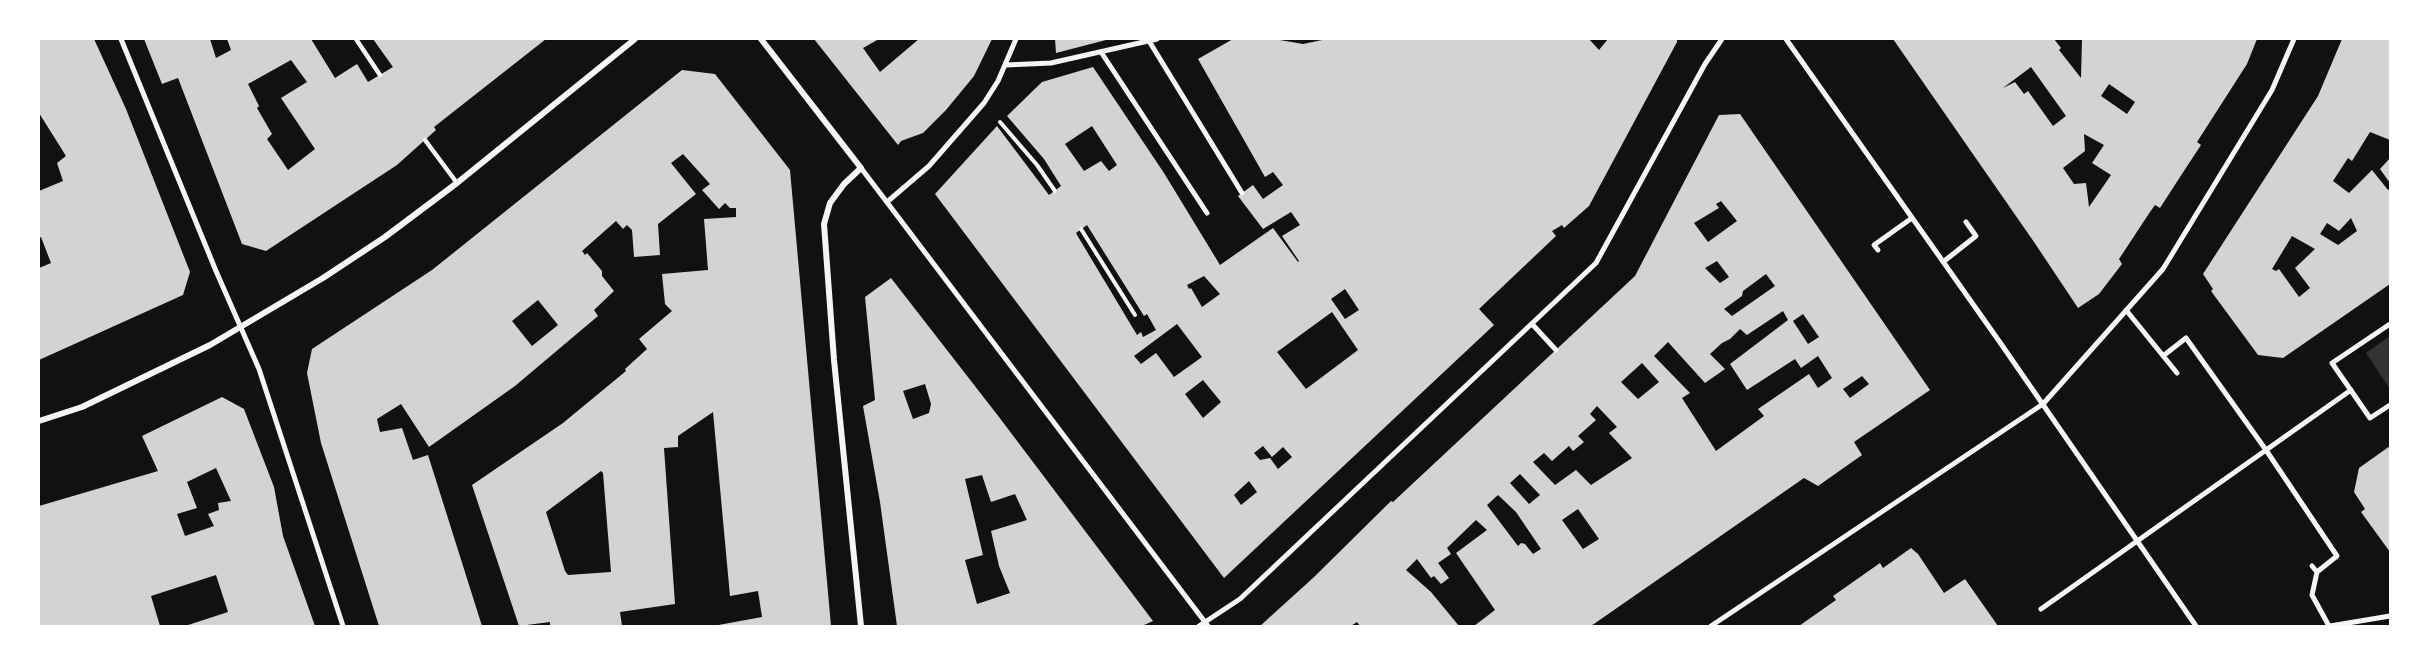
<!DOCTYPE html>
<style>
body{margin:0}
#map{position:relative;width:2429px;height:665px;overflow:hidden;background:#111;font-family:"Asap Condensed",sans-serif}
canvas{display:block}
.frame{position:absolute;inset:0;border:40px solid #fff;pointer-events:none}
</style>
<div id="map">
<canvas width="2429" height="665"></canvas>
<div class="frame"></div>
</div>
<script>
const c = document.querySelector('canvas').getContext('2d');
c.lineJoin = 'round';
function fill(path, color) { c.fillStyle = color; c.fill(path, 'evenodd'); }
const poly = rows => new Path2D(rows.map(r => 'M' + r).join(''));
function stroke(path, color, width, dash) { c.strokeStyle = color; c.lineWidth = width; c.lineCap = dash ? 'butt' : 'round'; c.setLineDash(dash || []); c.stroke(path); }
fill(poly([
 [2390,336,2390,389,2366,353]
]), '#333');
fill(poly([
 [39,39,94,39,126,109,190,272,183,295,39,360,39,268,51,263,41,237,39,238,39,191,63,181,57,163,66,156,39,113],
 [144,39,210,39,216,58,231,50,227,39,311,39,335,78,357,64,368,82,393,67,373,39,546,39,434,127,436,130,397,165,266,251,242,244,178,78,162,84],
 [291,60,307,82,281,98,315,149,288,170,267,139,272,134,257,108,259,106,248,84],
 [814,39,879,39,863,48,880,72,919,39,992,39,974,76,946,110,923,133,901,141,898,145],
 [1055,39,1106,39,1106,40,1056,53],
 [1233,39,1274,39,1303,44,1327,39,1589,39,1599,50,1608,39,1677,39,1677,42,1589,206,1564,228,1562,225,1552,231,1556,236,1479,309,1494,325,1224,578,935,194,997,126,1049,195,1061,186,1044,159,1007,116,1042,82,1093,67,1164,173,1220,265,1273,228,1298,262,1299,261,1282,236,1300,225,1291,212,1263,229,1238,196,1253,185,1263,199,1283,185,1273,172,1265,177,1198,59],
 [1092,126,1117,165,1109,171,1101,161,1084,171,1065,144],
 [1087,225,1144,316,1147,314,1156,330,1143,337,1141,332,1137,335,1077,235,1076,233],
 [1204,276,1220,294,1202,307,1191,288,1189,289,1187,285],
 [1345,289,1359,310,1345,319,1331,299],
 [1332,312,1358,350,1306,389,1277,352],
 [1177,324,1202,357,1174,377,1156,353,1141,364,1134,356],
 [1203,380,1221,402,1203,418,1185,394],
 [1263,446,1272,457,1283,447,1292,457,1278,469,1270,458,1260,460,1254,453],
 [1249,481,1257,492,1241,505,1234,495],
 [1893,39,2054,39,2061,48,2059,50,2081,78,2082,39,2257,39,2247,64,2197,142,2201,145,2180,177,2160,208,2155,205,2150,212,2119,259,2122,264,2099,294,2078,308,2034,242],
 [2031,67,2066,116,2053,126,2028,91,2024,94,2015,82,2003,88],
 [2109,84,2135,102,2127,114,2101,96],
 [2084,134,2104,145,2092,163,2111,175,2089,207,2086,183,2074,184,2063,168,2085,151],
 [2342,39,2390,39,2390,140,2370,132,2352,161,2348,158,2333,181,2349,193,2372,170,2388,190,2390,189,2390,284,2283,358,2258,355,2211,291,2213,289,2203,274,2318,96],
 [2351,218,2357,231,2338,245,2320,234,2327,223,2339,231],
 [2292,236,2315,249,2295,268,2310,288,2299,297,2279,269,2276,271,2272,269],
 [682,70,715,74,790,170,831,626,713,626,762,617,758,591,730,596,713,412,678,436,678,447,664,448,675,604,620,612,622,626,550,626,550,622,519,626,472,485,563,423,626,371,625,369,647,349,639,339,672,311,665,304,662,274,708,270,704,219,736,217,736,208,730,208,725,203,719,209,702,190,710,184,683,154,671,163,696,194,658,224,660,255,634,257,632,230,627,225,623,229,616,221,582,251,585,255,587,253,602,271,602,276,614,291,594,310,598,316,515,386,429,447,401,404,377,419,380,432,402,428,413,460,428,455,482,626,379,626,321,443,307,373,312,349,432,270],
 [538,300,558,325,532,346,512,321],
 [601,471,603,473,611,572,568,575,565,571,546,512],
 [1740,114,1930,390,1854,442,1862,455,1818,486,1804,478,1591,626,1474,626,1495,610,1456,553,1487,530,1476,520,1447,548,1451,554,1438,563,1449,578,1441,584,1434,576,1431,578,1417,559,1406,570,1431,592,1459,626,1360,626,1357,622,1351,626,1260,626,1313,578,1388,504,1391,501,1393,502,1635,276,1719,115],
 [1721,201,1737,221,1708,242,1694,223,1719,208,1716,204],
 [1717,261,1729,277,1720,283,1705,268],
 [1766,274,1775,286,1732,316,1724,309,1742,296,1743,291],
 [1783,311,1788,320,1730,364,1747,390,1795,359,1801,368,1818,356,1832,378,1818,388,1809,374,1758,409,1764,416,1716,451,1682,398,1690,393,1654,356,1668,342,1705,383,1725,369,1710,354,1722,343,1730,339,1740,329,1747,335],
 [1803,314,1819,337,1808,344,1793,321],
 [1642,363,1659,382,1638,399,1621,382],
 [1862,376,1869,384,1850,398,1843,389],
 [1597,406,1617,427,1609,433,1632,458,1591,485,1576,470,1555,485,1533,462,1544,453,1552,461,1569,446,1573,451,1584,442,1578,436,1596,420,1590,414],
 [1520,474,1540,495,1529,504,1510,483],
 [1498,495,1516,512,1541,549,1533,554,1525,544,1521,543,1518,546,1487,505],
 [1578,509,1599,539,1583,549,1562,520],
 [2390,158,2390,183,2380,169],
 [891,278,999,417,1153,621,1142,626,897,626,880,502,863,406,875,400,865,297],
 [925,384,931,404,929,413,913,419,903,391],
 [982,475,991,502,1015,494,1027,520,991,531,999,566,1010,593,977,604,965,560,983,555,965,479],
 [222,397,244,409,274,487,283,536,315,626,185,626,228,612,216,575,151,596,160,626,39,626,39,506,158,471,142,436],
 [216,468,231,501,218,503,219,510,208,514,214,526,185,536,177,514,197,508,187,482],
 [2390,446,2390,552,2361,512,2365,509,2354,492,2359,468],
 [1911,548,1918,554,1944,593,1965,579,1998,626,1799,626,1836,600,1833,596,1880,563,1883,568]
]), '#d3d3d3');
stroke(poly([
 [1000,122,1037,165,1055,191],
 [1081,229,1135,315]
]), '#f5f5f5', 4);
stroke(poly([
 [356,39,380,75],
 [425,140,457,183]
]), '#f5f5f5', 4.5);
stroke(poly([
 [121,39,216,271,259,369,343,626],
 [1786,39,1999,341,2196,626],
 [1149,41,1242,193],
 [1101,52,1207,213],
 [1006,65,1051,63,1157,39],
 [861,168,1208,626],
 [887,202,929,166,984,103,998,81,1016,39],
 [1878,250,1874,245,1912,218],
 [1943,262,1976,236,1966,222],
 [2126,310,2177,373],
 [1532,324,1556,350],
 [2390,324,2332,363,2370,418,2390,405],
 [2163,356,2186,338,2266,450,2337,556,2317,572],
 [2312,566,2317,572,2312,595,2329,626],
 [2041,609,2351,390],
 [1199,626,1240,599,1596,263,1705,64,1722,39],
 [1711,626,2043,404,2163,269,2272,90,2294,39],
 [2330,626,2390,616]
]), '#f5f5f5', 5);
stroke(poly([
 [761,39,861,168,844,184,830,203,824,224,834,360,861,626],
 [39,421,82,407,210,345,323,278,385,237,457,183,635,39]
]), '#f5f5f5', 6);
</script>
